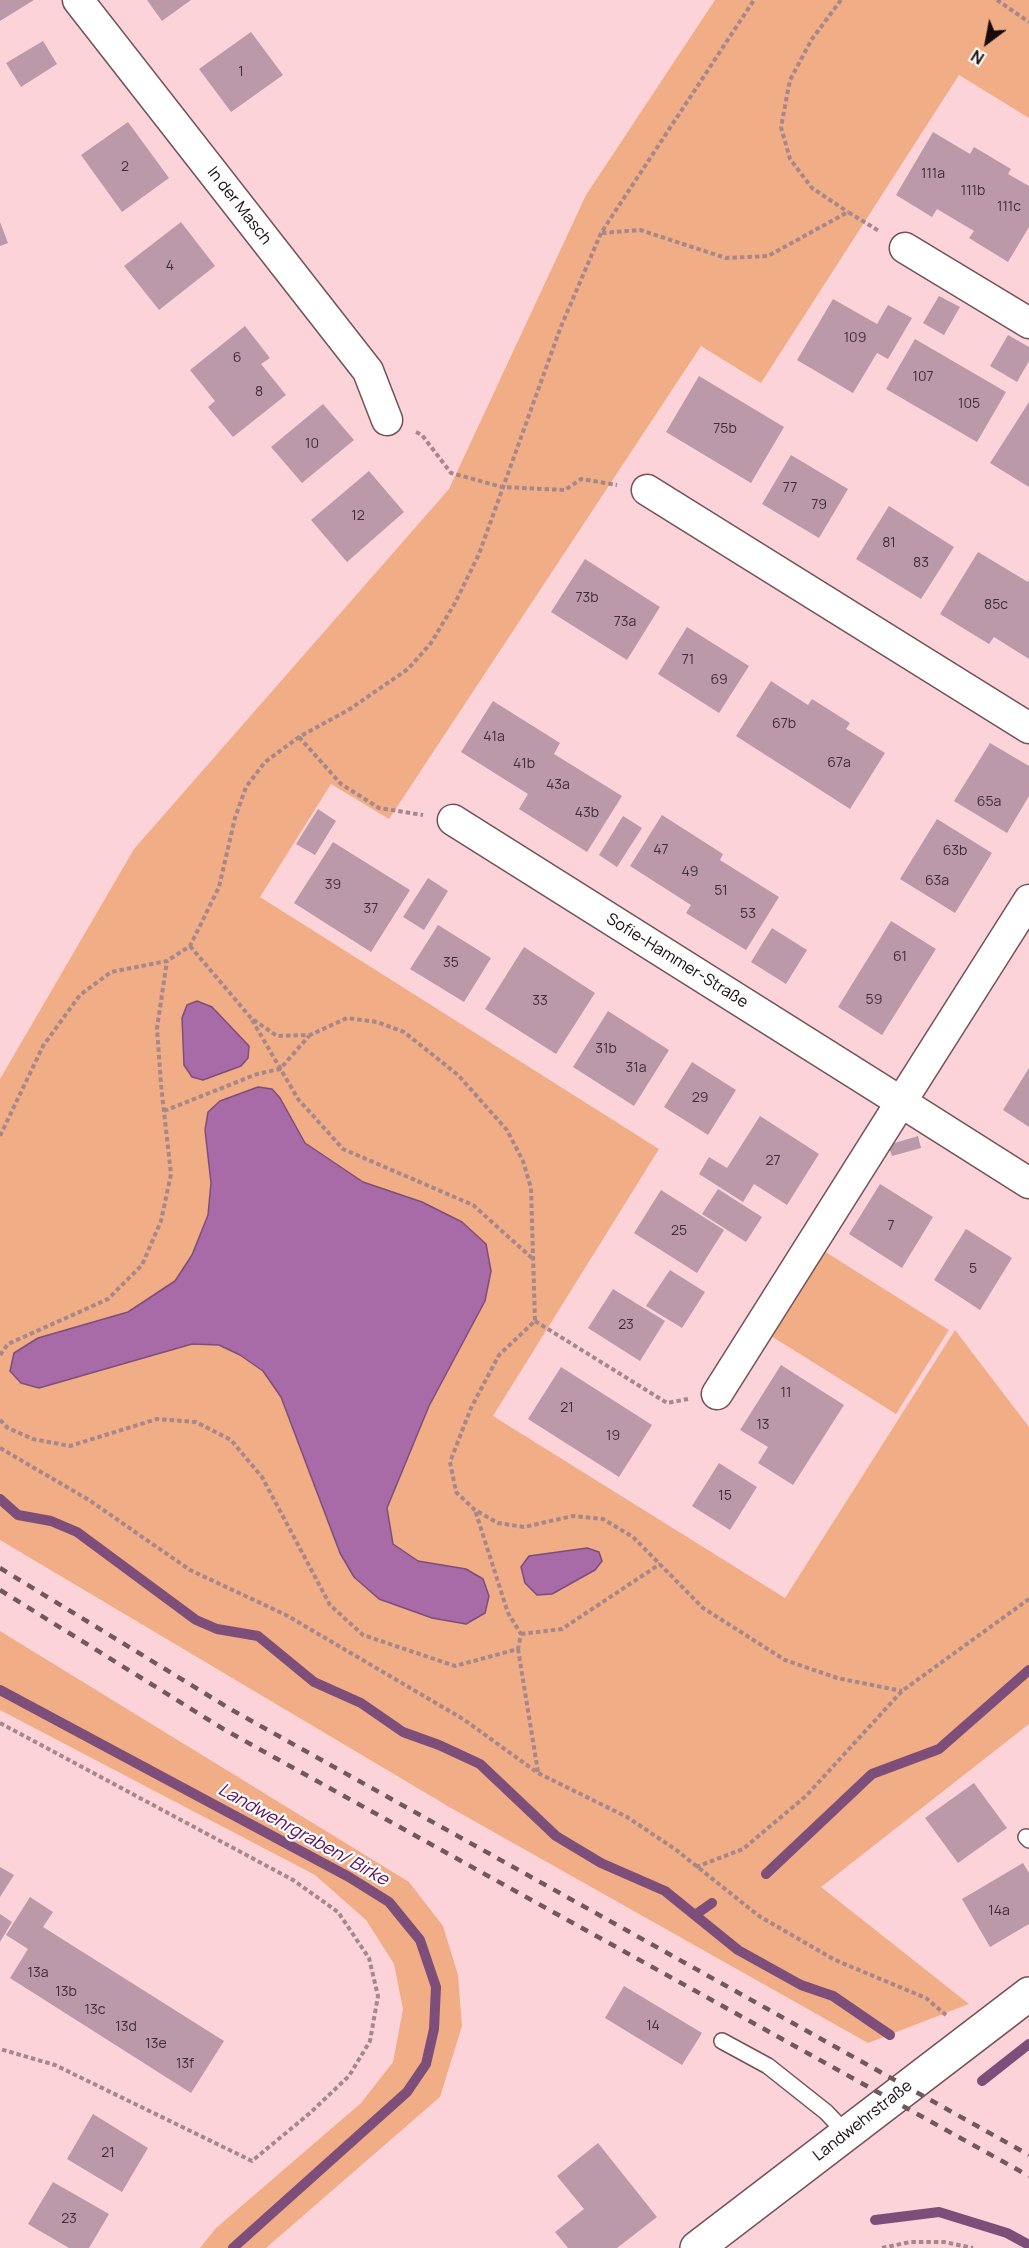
<!DOCTYPE html>
<meta charset="utf-8">
<style>
body{margin:0}
#map{position:relative;width:1029px;height:2248px;overflow:hidden;background:#fcd3d9;font-family:Manrope,sans-serif}
canvas{display:block}
.north{position:absolute;left:957px;top:12px;width:60px;height:60px;-webkit-text-stroke:4px #fff;paint-order:stroke;rotate:212deg;font-size:16px;font-weight:700;line-height:24px;text-align:center;color:#180b0d}
.north::after{content:'';display:block;margin:auto;width:21px;height:27px;background:#180b0d;clip-path:polygon(50% 0,100% 100%,50% 72%,0 100%)}
</style>
<div id="map">
<canvas width="1029" height="2248"></canvas>
<div class="north">N</div>
</div>
<script>
const c = document.querySelector('canvas').getContext('2d');
c.lineJoin = 'round';
function fill(path, color) { c.fillStyle = color; c.fill(path, 'evenodd'); }
const poly = rows => new Path2D(rows.map(r => 'M' + r).join(''));
function stroke(path, color, width, dash) { c.strokeStyle = color; c.lineWidth = width; c.lineCap = dash ? 'butt' : 'round'; c.setLineDash(dash || []); c.stroke(path); }
function drawText(font, color, halo, rows, align = 'center') {
  c.font = font + ' Manrope,sans-serif'; c.lineWidth = 4.5; c.setLineDash([]); c.textBaseline = 'middle'; c.strokeStyle = halo; c.fillStyle = color; for (const [text, x, y, turn = 0] of rows) {
    c.save(); c.translate(x, y); c.rotate((+turn || 0) * Math.PI / 180); c.textAlign = isNaN(turn) ? turn : align; if (halo) c.strokeText(text, 0, 0); c.fillText(text, 0, 0); c.restore();
  }
}
fill(poly([
 [715,0,1029,0,1029,118,959,75,761,383,701,346,389,819,331,784,260,897,659,1149,493,1416,785,1598,955,1330,1029,1427,1029,1724,821,1887,969,2004,868,2043,451,1808,0,1540,0,1079,134,849,449,489,586,195],
 [824,1251,949,1330,896,1414,771,1336],
 [0,1631,409,1882,443,1926,458,1975,462,2026,440,2097,266,2248,200,2248,216,2228,361,2103,393,2062,403,2009,394,1964,366,1920,315,1875,0,1710]
]), '#f1ad86');
const water = poly([
 [197,1001,212,1007,249,1046,248,1058,241,1066,203,1080,192,1077,184,1065,182,1018,187,1005,197,1001],
 [258,1087,272,1089,280,1098,305,1143,363,1182,422,1202,462,1222,486,1244,491,1271,485,1301,429,1406,387,1508,393,1544,418,1561,466,1569,483,1579,489,1596,485,1613,466,1624,432,1618,379,1599,354,1577,340,1553,281,1397,263,1371,240,1355,219,1345,192,1344,39,1388,21,1383,10,1371,14,1353,38,1338,128,1312,175,1281,192,1255,208,1215,211,1183,205,1130,208,1112,220,1101,258,1087],
 [587,1548,599,1552,602,1561,595,1570,552,1594,537,1595,525,1583,521,1567,529,1556,587,1548]
]);
fill(water, '#a86ba7');
stroke(water, '#7d4e79', 1.5);
stroke(poly([
 [0,1499,18,1515,51,1521,77,1532,196,1620,217,1629,258,1636,314,1682,361,1703,403,1732,439,1745,480,1764,556,1836,601,1863,665,1891,738,1950,801,1985,833,1996,890,2035],
 [0,1690,349,1877,389,1902,420,1940,436,1987,434,2029,426,2064,407,2092,233,2248],
 [766,1874,872,1774,939,1749,1029,1670],
 [695,1915,712,1903],
 [982,2081,1029,2044],
 [875,2220,939,2212,1007,2233,1029,2245]
]), '#7d4e79', 10);
fill(poly([
 [0,0,34,0,0,21],
 [147,0,191,0,162,21],
 [251,32,283,75,231,112,199,69],
 [43,41,57,64,21,87,6,63],
 [128,122,169,178,122,212,81,155],
 [933,132,970,154,974,147,1011,169,1008,174,1029,186,1029,227,1008,262,969,238,974,231,937,209,932,217,896,195],
 [0,222,8,243,0,246],
 [181,222,215,266,159,310,124,266],
 [939,296,960,307,944,335,923,323],
 [833,299,877,324,888,305,912,318,888,359,877,353,853,393,797,360],
 [245,326,270,358,261,364,286,395,233,437,208,407,215,401,190,370],
 [1008,335,1029,347,1029,361,1017,382,990,366],
 [915,339,1006,392,977,442,886,389],
 [699,376,784,427,751,483,666,432],
 [1029,402,1029,487,990,463],
 [323,404,354,440,302,483,271,447],
 [791,455,848,489,819,538,762,504],
 [369,471,404,512,347,562,311,520],
 [889,506,954,547,921,599,856,559],
 [978,552,1028,582,1029,579,1029,659,994,637,989,644,940,614],
 [585,559,660,607,627,660,551,612],
 [687,627,749,666,719,713,658,674],
 [771,681,808,705,812,699,850,723,846,729,885,753,850,809,736,736],
 [493,701,560,743,554,754,622,796,587,852,519,809,528,794,461,752],
 [990,743,1029,766,1029,796,1007,833,954,801],
 [318,809,336,821,315,855,296,844],
 [662,815,723,854,720,860,779,897,746,950,686,913,691,905,630,866],
 [623,816,642,828,617,867,599,855],
 [937,819,992,853,955,913,900,879],
 [333,842,410,890,371,952,294,903],
 [428,878,448,891,424,930,403,917],
 [891,921,936,949,882,1035,838,1007],
 [438,925,491,958,464,1002,410,969],
 [772,928,807,950,786,984,751,962],
 [524,947,595,993,556,1054,485,1009],
 [608,1011,669,1050,634,1106,573,1067],
 [692,1062,736,1090,708,1135,664,1107],
 [1029,1068,1029,1127,1003,1110],
 [760,1116,819,1154,787,1205,754,1184,743,1202,699,1174,709,1157,727,1168],
 [918,1136,921,1148,892,1156,888,1145],
 [880,1184,933,1217,902,1268,849,1234],
 [718,1189,762,1217,746,1242,702,1214],
 [661,1190,724,1230,697,1273,634,1233],
 [966,1229,1012,1258,980,1310,934,1280],
 [670,1270,705,1292,682,1328,646,1306],
 [613,1289,665,1321,640,1361,588,1328],
 [781,1365,844,1405,793,1485,758,1463,768,1447,740,1430],
 [561,1367,652,1425,619,1477,528,1419],
 [719,1463,757,1487,730,1530,692,1506],
 [974,1783,1007,1828,958,1863,925,1818],
 [1023,1863,1029,1873,1029,1924,990,1947,962,1899],
 [0,1867,14,1875,0,1897],
 [30,1897,53,1912,43,1927,224,2041,191,2093,10,1978,28,1949,6,1935],
 [0,1914,12,1922,0,1942],
 [624,1986,702,2033,682,2065,605,2018],
 [93,2114,148,2148,122,2192,67,2159],
 [598,2143,657,2217,617,2248,568,2248,555,2232,584,2209,557,2176],
 [53,2182,109,2214,89,2248,69,2248,28,2224]
]), '#bb99a9');
const service = poly([
 [1026,1837,1029,1840],
 [722,2041,768,2066,826,2112,847,2134]
]);
const minor = poly([
 [78,0,368,371,387,420],
 [905,248,1029,323],
 [647,490,1029,728],
 [453,820,901,1102,717,1394],
 [1029,900,901,1102,1029,1183]
]);
const tertiary = poly([
 [697,2248,1029,1994]
]);
stroke(service, '#735157', 18);
stroke(minor, '#735157', 33);
stroke(tertiary, '#735157', 36);
stroke(poly([
 [841,0,812,39,790,80,781,127,790,159,812,188,848,212],
 [997,0,1029,22],
 [602,233,640,230,726,258,768,256,848,212,879,231],
 [416,432,422,435,451,473,502,487,565,490,581,479,617,485],
 [299,737,341,784,379,808,423,815],
 [190,946,251,1018,277,1036,310,1035,347,1018,377,1022,404,1032,458,1075,507,1130,523,1161,531,1188,535,1321,499,1355,471,1408,450,1462,456,1492,475,1510,498,1523,524,1527,573,1516,603,1519,633,1537,703,1608,785,1660,837,1678,902,1691],
 [252,1020,298,1099,343,1149,473,1205,532,1258],
 [164,1111,257,1074,280,1069,309,1036],
 [0,1136,43,1046,80,995,111,972,167,961,190,946,219,887,235,818,246,787,265,762,299,737,350,709,408,669,431,643,455,603,479,554,560,329,601,233,754,0],
 [535,1321,667,1403,688,1399],
 [0,1355,8,1344,108,1299,142,1265,161,1221,171,1174,161,1085,157,1028,167,961],
 [0,1420,8,1428,33,1439,70,1446,157,1419,196,1422,231,1440,262,1477,330,1605,363,1635,455,1666,518,1649,521,1634,508,1613,475,1510],
 [0,1448,89,1500,190,1570,286,1615,463,1719,538,1773,627,1817,675,1849,759,1916,835,1960,926,1998,946,2015],
 [521,1634,562,1629,660,1564],
 [518,1649,538,1772],
 [0,1723,293,1880,338,1912,369,1958,378,1996,370,2041,349,2076,310,2113,252,2161,55,2065,0,2049],
 [696,1867,743,1849,806,1796,902,1691,1029,1599],
 [882,2248,910,2242,944,2242,973,2248]
]), '#a6888c', 4, [4.5, 3]);
stroke(service, '#fff', 15);
stroke(minor, '#fff', 30);
stroke(tertiary, '#fff', 33);
stroke(poly([
 [0,1568,232,1710,1029,2155],
 [0,1590,225,1730,1029,2176]
]), '#70585c', 4.5, [8, 8]);
drawText('14px', '#412e34', null, [
 ["1",241,72],
 ["2",125,167],
 ["111a",933,174],
 ["111b",973,191],
 ["111c",1009,207],
 ["4",170,266],
 ["109",855,338],
 ["6",237,358],
 ["107",923,377],
 ["8",259,392],
 ["105",969,404],
 ["75b",725,429],
 ["10",312,444],
 ["77",790,488],
 ["79",819,505],
 ["12",358,516],
 ["81",889,543],
 ["83",921,563],
 ["73b",587,598],
 ["85c",996,605],
 ["73a",625,622],
 ["71",688,660],
 ["69",719,680],
 ["67b",784,724],
 ["41a",494,737],
 ["67a",839,763],
 ["41b",524,764],
 ["43a",558,785],
 ["65a",989,802],
 ["43b",587,813],
 ["47",661,850],
 ["63b",955,851],
 ["49",690,872],
 ["63a",937,881],
 ["39",333,885],
 ["51",721,891],
 ["37",371,909],
 ["53",748,914],
 ["61",900,957],
 ["35",451,963],
 ["59",874,1000],
 ["33",540,1001],
 ["31b",606,1049],
 ["31a",636,1068],
 ["29",700,1098],
 ["27",773,1161],
 ["7",891,1226],
 ["25",679,1231],
 ["5",973,1269],
 ["23",626,1325],
 ["11",786,1393],
 ["21",567,1408],
 ["13",763,1425],
 ["19",613,1436],
 ["15",725,1496],
 ["14a",999,1911],
 ["13a",38,1973],
 ["13b",66,1992],
 ["13c",95,2010],
 ["14",653,2026],
 ["13d",126,2027],
 ["13e",156,2044],
 ["13f",185,2064],
 ["21",108,2153],
 ["23",69,2219]
]);
drawText('16px', '#180b0d', '#fff', [
 ["In der Masch",239,206,52],
 ["Sofie-Hammer-Straße",677,961,32],
 ["Landwehrstraße",863,2121,-38]
]);
drawText('italic 18px', '#5b0e5d', '#fff', [
 ["Landwehrgraben/ Birke",303,1835,29]
]);
</script>
